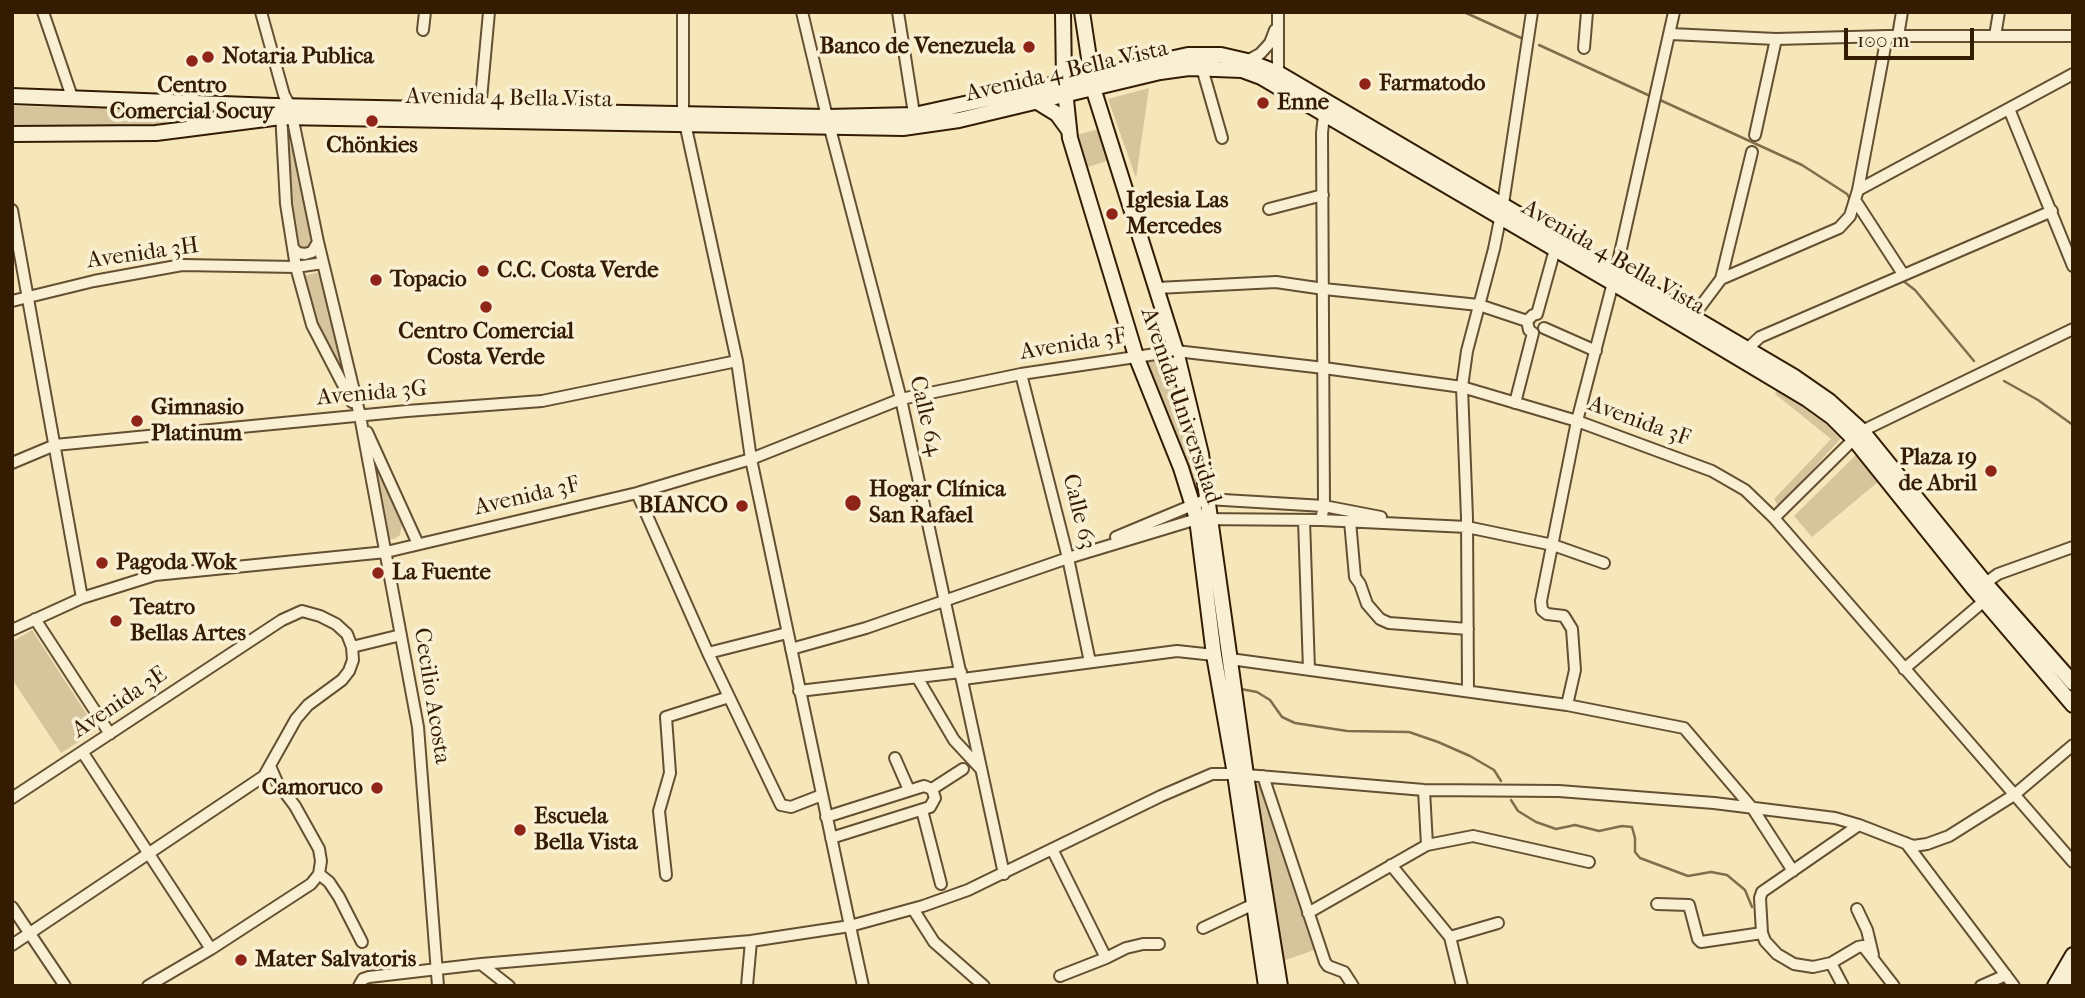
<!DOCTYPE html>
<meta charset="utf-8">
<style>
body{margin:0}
#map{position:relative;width:2085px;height:998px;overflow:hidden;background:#f6e7bb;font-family:"IM FELL French Canon",serif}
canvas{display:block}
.frame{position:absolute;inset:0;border:14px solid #341c03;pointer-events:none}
.scale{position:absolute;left:1844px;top:28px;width:130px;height:32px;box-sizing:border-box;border:4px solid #341c03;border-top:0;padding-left:9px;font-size:21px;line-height:24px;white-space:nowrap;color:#341c03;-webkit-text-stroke:5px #f9efd3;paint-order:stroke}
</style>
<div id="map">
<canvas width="2085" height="998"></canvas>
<div class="frame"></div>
<div class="scale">100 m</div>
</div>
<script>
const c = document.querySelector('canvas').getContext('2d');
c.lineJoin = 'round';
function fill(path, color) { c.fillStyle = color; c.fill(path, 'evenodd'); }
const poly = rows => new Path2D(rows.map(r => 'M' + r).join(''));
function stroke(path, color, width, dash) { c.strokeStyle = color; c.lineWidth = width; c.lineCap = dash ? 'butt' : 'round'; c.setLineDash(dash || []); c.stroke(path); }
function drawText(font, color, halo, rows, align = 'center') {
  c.font = font + ' "IM FELL French Canon",serif'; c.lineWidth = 7; c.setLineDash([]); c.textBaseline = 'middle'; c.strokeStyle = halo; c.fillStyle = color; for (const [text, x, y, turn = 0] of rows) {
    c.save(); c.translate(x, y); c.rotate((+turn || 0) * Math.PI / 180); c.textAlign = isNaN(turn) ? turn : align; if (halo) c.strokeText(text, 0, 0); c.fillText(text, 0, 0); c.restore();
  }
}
fill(poly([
 [1149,88,1136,178,1108,99],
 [12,106,256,111,133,127,12,126],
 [1099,129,1110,160,1085,168,1076,135],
 [287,135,296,161,314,241,309,249,303,250,295,246],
 [320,272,345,380,315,323,302,276],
 [1176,351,1203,487,1195,492,1136,356],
 [1778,389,1843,436,1779,507,1774,499,1831,439,1775,394],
 [369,448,402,524,400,535,394,539,389,539,385,534],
 [1856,455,1879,481,1812,537,1794,516],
 [32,630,97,730,61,753,12,679,12,642],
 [1260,784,1314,950,1280,962,1252,785]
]), '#d5c49c');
stroke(poly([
 [1464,12,1521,38],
 [1539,45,1648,95],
 [1660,100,1802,165,1847,194,1851,201],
 [1902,280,1915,290,1974,361],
 [2004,381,2038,400,2073,425],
 [1241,689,1257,692,1270,700,1282,717,1295,723,1347,731,1409,732,1438,742,1470,756,1494,770,1501,781],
 [1511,800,1518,811,1536,822,1556,829,1575,825,1599,831,1622,826,1632,827,1635,838,1635,852,1640,858,1688,876,1711,872,1727,875,1745,890,1752,907]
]), '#816c4c', 2.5);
const street = poly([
 [43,12,72,97],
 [261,12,284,95,290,106,318,242,360,416,418,727,438,986],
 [683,12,683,114,737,361,751,459,850,926,923,906,968,890,1161,796,1212,774,1235,774,1424,790,1559,791,1714,803,1835,818,1859,825,1913,846,1927,844,1949,836,2014,795,2073,745],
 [802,12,827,117,901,399,1004,874],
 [898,12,915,120],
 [423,30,425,12],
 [1671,34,1776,39,1887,36,2073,36],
 [1898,36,1902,12],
 [1995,36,1999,12],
 [1584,48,1587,12],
 [1247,61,1260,54,1270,43,1275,30],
 [1202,68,1222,138],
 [1278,73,1278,12],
 [2009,109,2073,266],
 [480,110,489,12],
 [281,112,286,204,296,267,312,325,352,402],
 [1755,135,1776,39],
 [1858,190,2073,74],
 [1855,200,1903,274],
 [1269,209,1323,195],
 [12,210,82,598],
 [293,248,298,253,305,254,312,252,318,242],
 [1721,279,1839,228,1850,216,1858,190,1887,36],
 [1157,288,1276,282,1324,289,1479,305,1527,321],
 [12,301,94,281,182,265,296,267,323,263],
 [1527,321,1533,315,1537,314,1557,242],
 [1688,323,1721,279,1752,152],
 [1544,328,1596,351],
 [1743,353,1760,337,2052,211],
 [1021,374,1068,558,1090,662],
 [1515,403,1533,333,1529,330,1527,321],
 [367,432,418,544],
 [12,463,55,445,407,411,542,401,737,361],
 [637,493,708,653,781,805,791,807,822,795],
 [1774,518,1862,431,2073,329],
 [1304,520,1309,670],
 [1321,520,1324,506,1322,133,1324,115,1328,109],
 [1350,521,1355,577,1360,584,1367,604,1380,619,1389,623,1468,629],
 [1116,537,1207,499,1324,506,1381,517],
 [1980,587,1998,574,2073,547],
 [35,619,110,734],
 [12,630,82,598,155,575,386,552,637,493,751,459,901,399,1021,374,1176,351,1324,368,1462,387,1577,421,1712,471,1745,490,1774,518,2073,862],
 [352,647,401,635],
 [791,649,866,628,1068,558,1197,519,1321,520,1467,527,1553,545,1604,563],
 [708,653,787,633],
 [1230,659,1567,705,1684,728,1753,809,1793,871],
 [1904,669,1990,596],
 [917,677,954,740,981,769],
 [963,679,1177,651,1214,655],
 [799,691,961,672],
 [1468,691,1467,518,1462,387,1467,351,1494,249,1503,204,1532,12],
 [1567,705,1575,670,1572,629,1564,616,1547,614,1542,610,1541,601,1577,421,1616,271,1674,12],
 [83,753,211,949],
 [895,758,909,790],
 [1263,776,1325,962,1328,966,1344,972,1353,986],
 [932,789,963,769],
 [1424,790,1427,845],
 [12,798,282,620,302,611,320,616,336,624,347,634,352,647,353,660,349,671,342,680,308,705,296,719,264,776,12,945],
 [922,810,941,884],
 [826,817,924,786,932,789,935,798,930,807,831,838],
 [1906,843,2014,986],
 [1052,849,1106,958,1126,948,1143,944,1159,944],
 [1391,865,1450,937,1462,986],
 [319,874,329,882,339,897,362,942],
 [666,875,659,811,670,773,666,717,729,697],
 [1657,904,1689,905,1698,939,1701,942,1762,933,1760,898,1762,892,1859,825],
 [12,907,65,986],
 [913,909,934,942,984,986],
 [1857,909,1867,930,1873,955],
 [1308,913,1427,845,1473,836,1589,862],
 [1203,928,1254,904],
 [1762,933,1765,941,1777,954,1794,964,1813,967,1831,963],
 [1450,937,1498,923],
 [481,964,509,986],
 [1060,976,1106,958],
 [148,986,211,949,311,884,319,874,321,861,319,849,295,806,277,782,270,766],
 [359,986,363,979,369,977,481,964,751,941,850,926,863,986],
 [747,986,751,941],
 [1843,986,1831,963,1858,947,1863,946,1894,986],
 [1981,986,2006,975]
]);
const secondary = poly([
 [1063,12,1064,81,1070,138,1136,356,1181,468,1197,519,1214,655,1235,774,1266,986],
 [1082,12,1094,91,1176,351,1201,454,1246,775,1280,986],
 [12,96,275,106,827,117,914,115,1188,55,1221,55,1247,61,1278,73,1793,376,1829,401,1862,431,1985,583,2073,683],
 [1036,101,1057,114,1068,129],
 [12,134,156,133,281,117,903,128,959,120,1160,72,1189,68,1242,70,1261,77,1613,283,1807,399,1832,417,1854,439,1975,590,2073,705],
 [2055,986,2073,955],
 [2069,986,2073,979]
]);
stroke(street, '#644f31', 14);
stroke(secondary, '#341c03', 18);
stroke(street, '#f9efd3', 10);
stroke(secondary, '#f9efd3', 14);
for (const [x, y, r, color] of [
 [1029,47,7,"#8f2418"],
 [208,57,7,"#8f2418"],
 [192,61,7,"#8f2418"],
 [1365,84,7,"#8f2418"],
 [1263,103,7,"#8f2418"],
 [372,121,7,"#8f2418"],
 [1112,214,7,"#8f2418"],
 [483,271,7,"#8f2418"],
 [376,280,7,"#8f2418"],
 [486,307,7,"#8f2418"],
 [137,421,7,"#8f2418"],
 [1991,471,7,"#8f2418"],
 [853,503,9,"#8f2418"],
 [742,506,7,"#8f2418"],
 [102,563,7,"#8f2418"],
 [378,573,7,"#8f2418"],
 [116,621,7,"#8f2418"],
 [377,788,7,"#8f2418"],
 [520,830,7,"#8f2418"],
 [241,960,7,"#8f2418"]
]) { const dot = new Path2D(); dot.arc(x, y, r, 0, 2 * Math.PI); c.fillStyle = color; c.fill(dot); stroke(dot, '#f9efd3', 2.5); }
drawText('bold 23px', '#341c03', '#f9efd3', [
 ["Banco de Venezuela",1015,47,"right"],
 ["Notaria Publica",222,57],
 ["Farmatodo",1379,84],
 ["Centro",192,86,"center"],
 ["Comercial Socuy",192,112,"center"],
 ["Enne",1277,103],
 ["Chönkies",372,146,"center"],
 ["Iglesia Las",1126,201],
 ["Mercedes",1126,227],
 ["C.C. Costa Verde",497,271],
 ["Topacio",390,280],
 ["Centro Comercial",486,332,"center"],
 ["Costa Verde",486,358,"center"],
 ["Gimnasio",151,408],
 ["Platinum",151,434],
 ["Plaza 19",1977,458,"right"],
 ["de Abril",1977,484,"right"],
 ["Hogar Clínica",869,490],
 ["San Rafael",869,516],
 ["BIANCO",728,506,"right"],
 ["Pagoda Wok",116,563],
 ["La Fuente",392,573],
 ["Teatro",130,608],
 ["Bellas Artes",130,634],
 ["Camoruco",363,788,"right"],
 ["Escuela",534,817],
 ["Bella Vista",534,843],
 ["Mater Salvatoris",255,960]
], 'left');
drawText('23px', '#341c03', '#f9efd3', [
 ["Avenida 4 Bella Vista",1067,72,-13],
 ["Avenida 4 Bella Vista",509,99,1],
 ["Avenida 3H",143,254,-8],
 ["Avenida 4 Bella Vista",1613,258,30],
 ["Avenida 3F",1073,345,-9],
 ["Avenida 3G",372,394,-5],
 ["Avenida Universidad",1180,406,71],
 ["Calle 64",925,416,77],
 ["Avenida 3F",1639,422,20],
 ["Avenida 3F",527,497,-13],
 ["Calle 63",1078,512,76],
 ["Cecilio Acosta",431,696,81],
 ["Avenida 3E",120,703,-34]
]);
</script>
